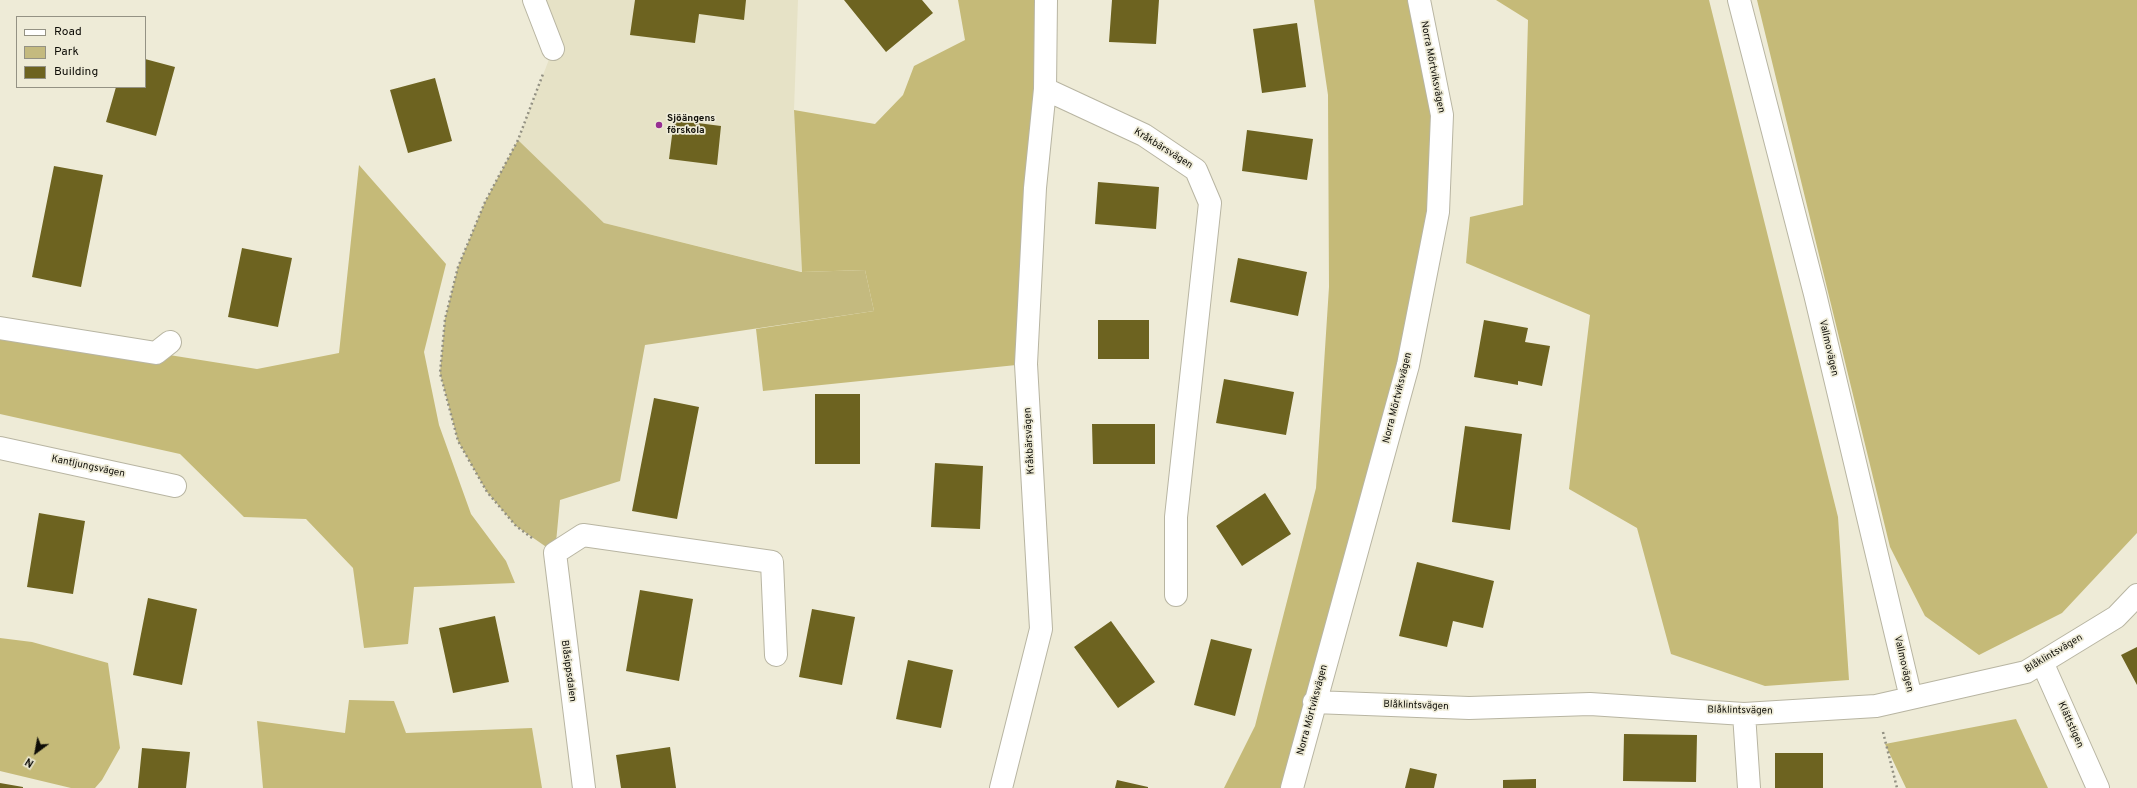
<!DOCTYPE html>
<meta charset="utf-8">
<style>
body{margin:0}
#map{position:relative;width:2137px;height:788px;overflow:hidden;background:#eeebd7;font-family:Overpass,sans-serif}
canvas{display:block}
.legend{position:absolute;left:16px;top:16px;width:130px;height:72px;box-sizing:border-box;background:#eeebd7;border:1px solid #949284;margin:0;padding:5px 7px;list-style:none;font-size:12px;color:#0e0d07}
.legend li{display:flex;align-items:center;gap:8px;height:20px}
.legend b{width:20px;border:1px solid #949284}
.north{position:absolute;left:16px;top:732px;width:40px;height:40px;-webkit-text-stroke:3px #eeebd7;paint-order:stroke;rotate:212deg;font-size:11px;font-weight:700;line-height:16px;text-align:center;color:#0e0d07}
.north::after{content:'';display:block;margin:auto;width:14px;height:18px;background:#0e0d07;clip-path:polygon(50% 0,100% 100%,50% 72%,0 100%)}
</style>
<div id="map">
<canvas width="2137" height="788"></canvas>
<ul class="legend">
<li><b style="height:5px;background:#fff"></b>Road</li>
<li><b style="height:11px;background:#c4ba7f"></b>Park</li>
<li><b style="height:11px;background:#6d6320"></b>Building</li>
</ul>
<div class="north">N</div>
</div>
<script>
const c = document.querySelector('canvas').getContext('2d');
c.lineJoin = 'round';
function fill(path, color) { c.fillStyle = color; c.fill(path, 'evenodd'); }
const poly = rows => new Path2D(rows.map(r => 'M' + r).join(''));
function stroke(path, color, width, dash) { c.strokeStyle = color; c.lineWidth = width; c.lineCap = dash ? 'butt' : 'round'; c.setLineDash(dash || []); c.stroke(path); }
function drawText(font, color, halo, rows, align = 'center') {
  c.font = font + ' Overpass,sans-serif'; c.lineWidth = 3.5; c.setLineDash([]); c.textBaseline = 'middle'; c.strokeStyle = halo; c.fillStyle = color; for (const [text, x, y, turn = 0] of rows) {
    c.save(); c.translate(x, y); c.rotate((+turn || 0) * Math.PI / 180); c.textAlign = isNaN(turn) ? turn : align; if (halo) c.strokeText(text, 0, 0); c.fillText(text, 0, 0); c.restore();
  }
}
fill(poly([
 [534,0,798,0,794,110,802,272,604,223,518,140,553,49]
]), '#e6e2c6');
fill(poly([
 [518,140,604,223,801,272,865,270,874,311,645,345,620,481,560,500,555,553,516,526,487,492,458,441,440,373,445,319,458,267,485,202]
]), '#c4ba7f');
fill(poly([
 [958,0,1046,0,1026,364,763,391,756,329,874,311,865,270,802,272,794,110,875,124,903,95,914,66,965,40],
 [1314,0,1419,0,1426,27,1438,212,1292,788,1224,788,1255,726,1316,488,1329,287,1328,95],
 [1496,0,1709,0,1838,517,1849,680,1765,686,1671,654,1637,528,1569,489,1590,315,1466,263,1470,217,1523,205,1528,20],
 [1757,0,2137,0,2137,533,2062,613,1979,655,1925,616,1890,547],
 [359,165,446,264,424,352,439,425,471,514,506,561,515,583,414,587,408,644,364,648,353,568,306,519,244,517,180,454,0,414,0,328,257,369,339,353],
 [0,638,32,642,108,663,120,748,102,780,95,788,71,788,0,771],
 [349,700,394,701,406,733,532,728,542,788,263,788,257,721,345,733],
 [2016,719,2048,788,1906,788,1885,744]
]), '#c5ba78');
fill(poly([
 [635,0,746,0,744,20,699,14,695,43,630,35],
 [844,0,922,0,933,13,886,52],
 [1112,0,1159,0,1156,44,1109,42],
 [1297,23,1306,87,1262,93,1253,29],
 [145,59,175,67,156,136,106,122,116,87,145,87],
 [435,78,452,141,408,153,390,90],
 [674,120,721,126,717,165,669,159],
 [1247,130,1313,139,1307,180,1242,171],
 [54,166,103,175,81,287,32,277],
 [1098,182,1159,187,1156,229,1095,224],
 [242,248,292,258,278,327,228,317],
 [1238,258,1307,272,1298,316,1230,302],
 [1098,320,1149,320,1149,359,1098,359],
 [1484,320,1528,328,1525,342,1550,346,1542,386,1518,381,1518,385,1474,377],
 [1224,379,1294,392,1286,435,1216,423],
 [815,394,860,394,860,464,815,464],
 [654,398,699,407,677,519,632,511],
 [1092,424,1155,424,1155,464,1093,464],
 [1465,426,1522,434,1510,530,1452,522],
 [935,463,983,466,980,529,931,527],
 [1265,493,1291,534,1242,566,1216,526],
 [39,513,85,521,73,594,27,587],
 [1417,562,1494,581,1483,628,1453,621,1447,647,1399,636],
 [640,590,693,599,679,681,626,671],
 [148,598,197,609,182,685,133,675],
 [812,609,855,617,842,685,799,677],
 [495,616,509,682,453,693,439,628],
 [1111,621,1155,682,1118,708,1074,647],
 [1211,639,1252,649,1235,716,1194,705],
 [2137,647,2137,685,2121,655],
 [908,660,953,670,941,728,896,719],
 [1624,734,1697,735,1696,782,1623,781],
 [670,747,676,788,621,788,616,755],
 [142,748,190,752,186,788,138,788],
 [1775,753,1823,753,1823,788,1775,788],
 [1410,768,1437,774,1434,788,1405,788],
 [1536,779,1536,788,1503,788,1503,780],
 [1117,780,1148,787,1148,788,1115,788],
 [0,783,23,787,23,788,0,788]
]), '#6d6320');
const minor = poly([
 [534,0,553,49],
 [1739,0,1815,294,1911,698],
 [1045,89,1144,135,1196,170,1210,203,1176,517,1176,595],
 [0,328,156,353,170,342],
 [0,448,175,486],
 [2042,662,2098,788],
 [1314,702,1469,708,1590,704,1744,714,1876,706,2026,672,2116,617,2137,595],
 [1744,714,1749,788],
 [584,788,555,553,583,535,772,562,776,655],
 [1001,788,1041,629,1026,364,1035,188,1045,89,1046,0],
 [1292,788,1408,365,1438,212,1442,115,1419,0]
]);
stroke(minor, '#b8b5a2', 24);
stroke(poly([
 [532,538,516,526,487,492,458,441,440,373,445,319,458,267,485,202,518,140,543,74],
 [1883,732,1897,788]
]), '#929082', 2.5, [2, 3]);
stroke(minor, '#fff', 22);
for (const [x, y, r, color] of [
 [659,125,4,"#972e92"]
]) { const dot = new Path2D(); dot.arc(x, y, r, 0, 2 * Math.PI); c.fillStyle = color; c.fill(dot); stroke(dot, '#eeebd7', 1.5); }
drawText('10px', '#0e0d07', '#eeebd7', [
 ["Norra Mörtviksvägen",1432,67,79],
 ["Kråkbärsvägen",1163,149,32],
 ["Vallmovägen",1828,348,77],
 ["Norra Mörtviksvägen",1398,398,-76],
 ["Kråkbärsvägen",1030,441,-93],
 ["Kantljungsvägen",88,467,12],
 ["Blåklintsvägen",2054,654,-31],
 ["Vallmovägen",1903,664,77],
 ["Blåsippsdalen",568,671,82],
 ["Blåklintsvägen",1416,706,2],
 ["Norra Mörtviksvägen",1313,710,-75],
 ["Blåklintsvägen",1740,711,1],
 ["Klättstigen",2070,725,66]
]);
drawText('bold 10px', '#0e0d07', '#eeebd7', [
 ["Sjöängens",667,119],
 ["förskola",667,131]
], 'left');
</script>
